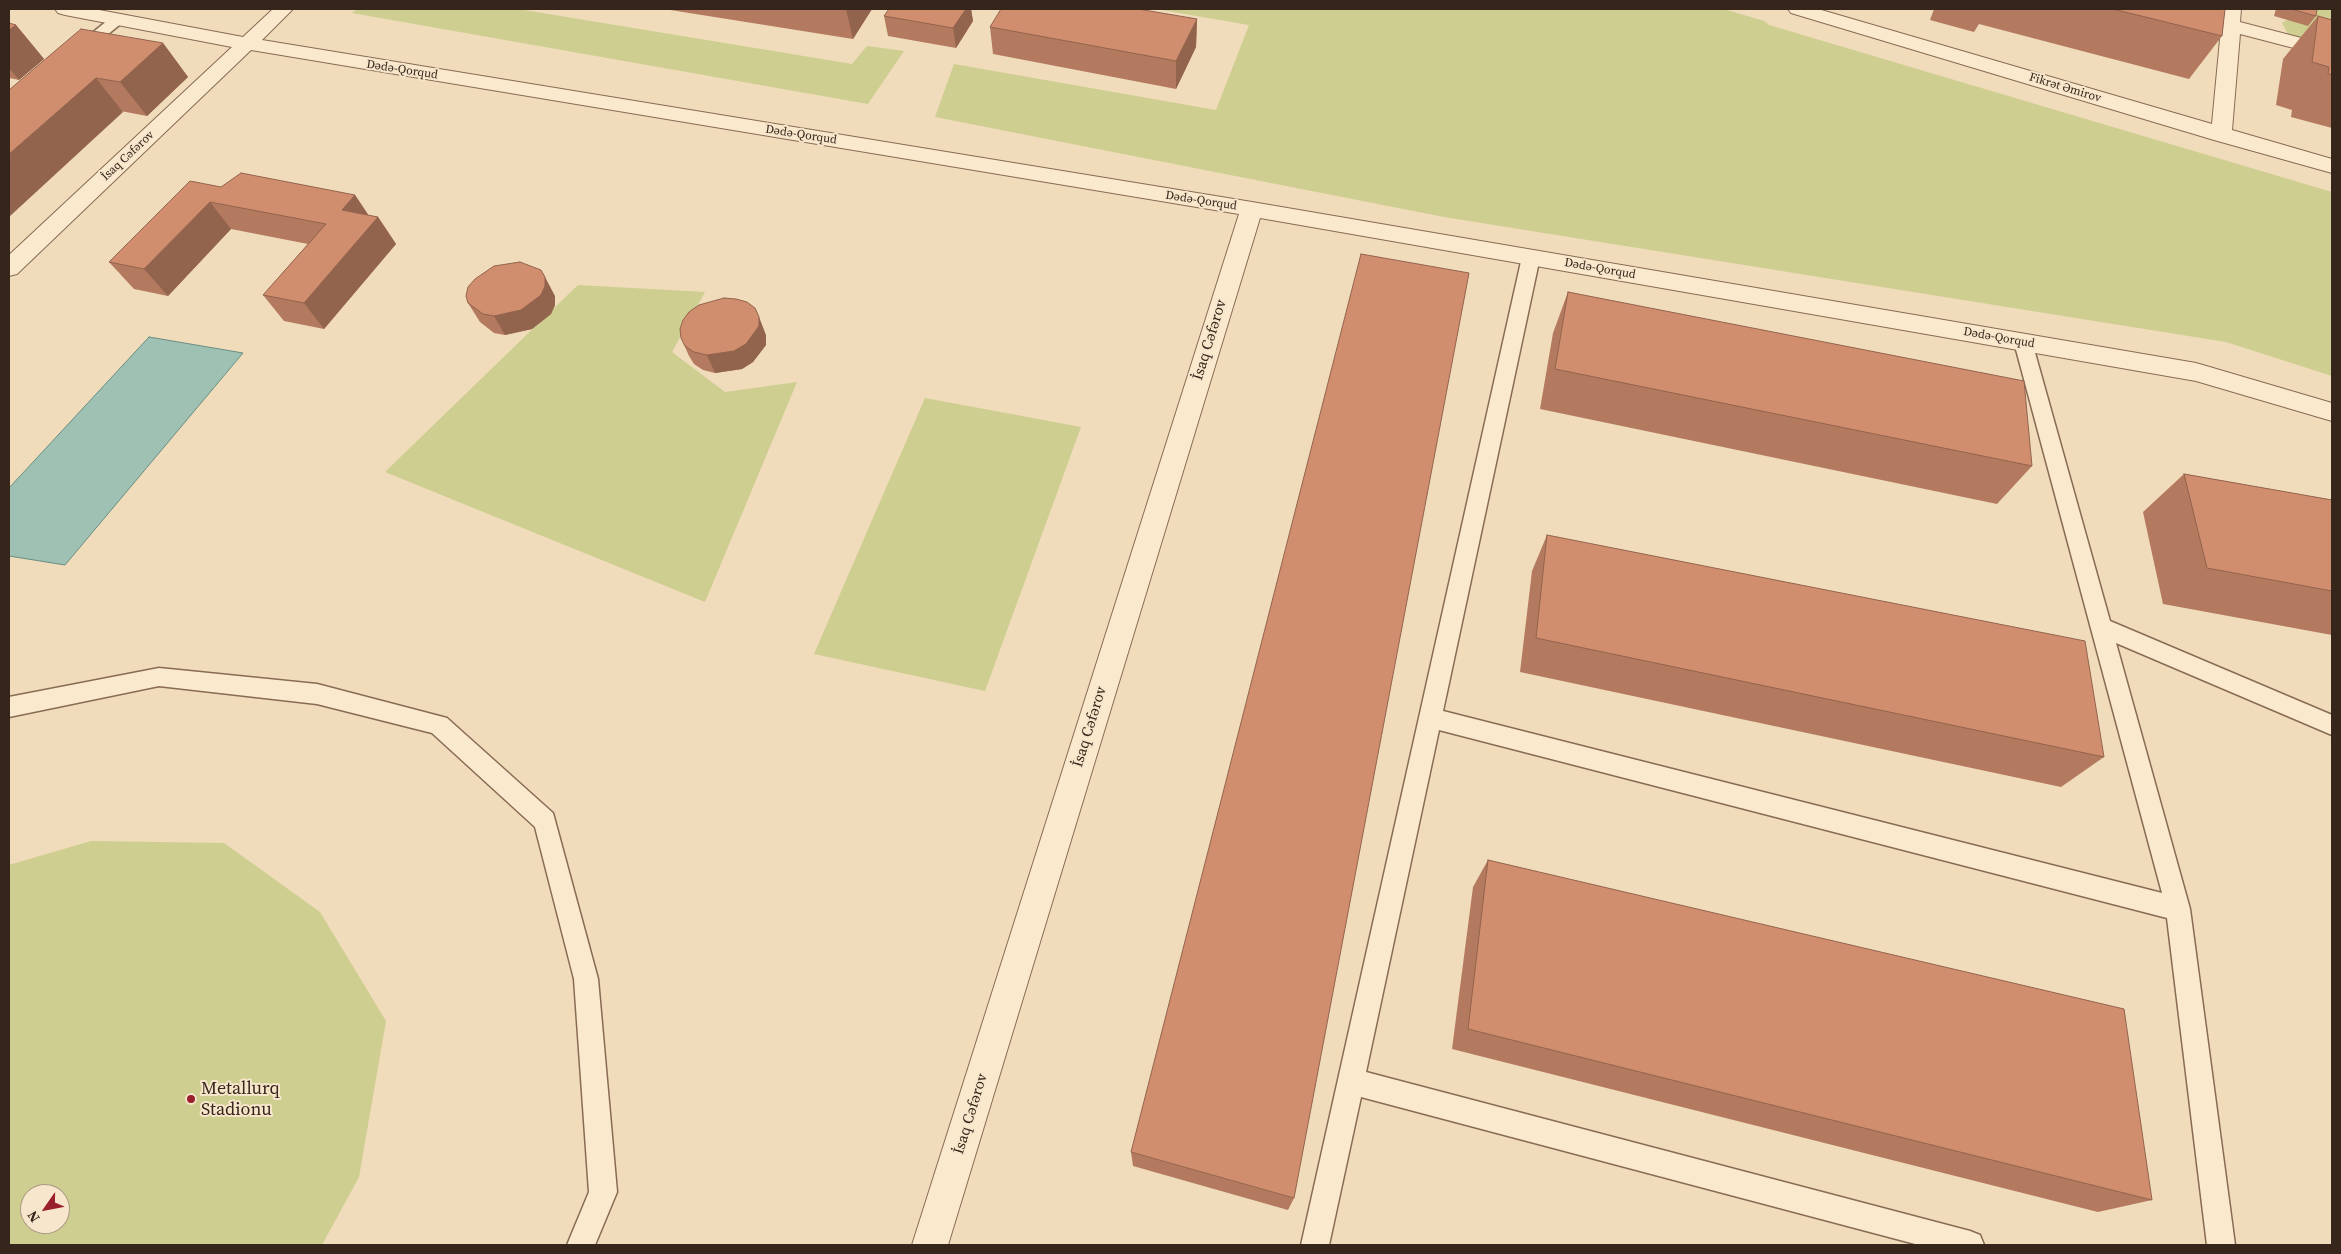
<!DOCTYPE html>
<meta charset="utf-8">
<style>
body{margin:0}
#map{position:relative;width:2341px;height:1254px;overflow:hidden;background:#f0dbbb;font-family:"Source Serif 4",serif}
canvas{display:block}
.frame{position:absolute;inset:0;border:10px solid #36251a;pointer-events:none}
.north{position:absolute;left:20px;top:1184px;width:50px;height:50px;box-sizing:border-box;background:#f7e6cb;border:1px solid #aa9984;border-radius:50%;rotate:237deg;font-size:14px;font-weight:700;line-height:20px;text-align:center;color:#36251a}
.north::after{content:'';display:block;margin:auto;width:18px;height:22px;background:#9a202d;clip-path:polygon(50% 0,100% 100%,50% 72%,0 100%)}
</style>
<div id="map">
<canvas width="2341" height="1254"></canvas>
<div class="frame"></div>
<div class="north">N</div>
</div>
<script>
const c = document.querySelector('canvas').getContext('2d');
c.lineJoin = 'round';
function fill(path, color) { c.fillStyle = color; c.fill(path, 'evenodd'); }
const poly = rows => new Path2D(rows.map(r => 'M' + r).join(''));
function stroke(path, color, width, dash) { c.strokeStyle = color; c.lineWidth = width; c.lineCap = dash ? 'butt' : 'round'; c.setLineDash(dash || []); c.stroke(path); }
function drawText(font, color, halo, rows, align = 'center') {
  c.font = font + ' "Source Serif 4",serif'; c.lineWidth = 4; c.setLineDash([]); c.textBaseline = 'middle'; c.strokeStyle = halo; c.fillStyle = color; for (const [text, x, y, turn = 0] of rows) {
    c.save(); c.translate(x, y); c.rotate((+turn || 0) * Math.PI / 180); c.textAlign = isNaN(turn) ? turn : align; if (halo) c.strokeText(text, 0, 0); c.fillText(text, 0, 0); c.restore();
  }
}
fill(poly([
 [357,9,518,9,852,64,867,46,904,51,868,104,352,13],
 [1156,9,1724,9,1764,21,1769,25,2332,192,2332,376,2226,342,1444,217,935,117,954,64,1216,110,1249,25],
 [2303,9,2332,9,2332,51,2289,36,2282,23],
 [578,285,705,292,672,352,725,392,797,382,705,602,385,472],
 [925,398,1081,427,985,691,814,654],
 [91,841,224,843,320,912,386,1021,359,1177,322,1245,9,1245,9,865],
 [30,1194,60,1194,60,1224,30,1224]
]), '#cdce8f');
const water = poly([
 [149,337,243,353,65,565,9,556,9,488,149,337]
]);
fill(water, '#9fc1b4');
stroke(water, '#678e81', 1);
const service = poly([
 [118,15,123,16,125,19,123,22,85,53,75,53,72,50,75,47,113,16,118,15],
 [1531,251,1537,253,1540,257,1443,711,2162,893,2014,342,2017,337,2023,335,2029,337,2032,342,2110,621,2332,715,2332,735,2116,643,2190,909,2235,1245,2207,1245,2167,918,1439,730,1366,1072,1970,1231,1980,1235,1984,1245,1919,1245,1361,1097,1329,1245,1301,1245,1522,257,1525,253,1531,251],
 [159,668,317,684,447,718,553,813,598,979,617,1192,595,1245,567,1245,589,1192,574,979,535,827,432,733,317,704,159,686,9,717,9,697,159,668]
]);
const minor = poly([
 [55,9,94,9,243,37,273,9,293,9,262,40,1252,202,2196,363,2332,403,2332,421,2196,381,1260,218,948,1245,912,1245,1239,214,251,50,17,274,9,276,9,255,232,47,65,15,58,13,55,9],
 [1788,9,1818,9,2212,124,2221,29,2159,13,2156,9,2188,9,2222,18,2223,9,2241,9,2240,22,2332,46,2332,58,2240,34,2232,130,2332,159,2332,173,2214,140,1791,13,1788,9]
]);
stroke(service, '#886b54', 3);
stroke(minor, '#886b54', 2);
fill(service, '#fbe9ce');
fill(minor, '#fbe9ce');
fill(poly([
 [664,9,872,9,853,39],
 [889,9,971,9,973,21,956,48,888,36,884,16],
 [1934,9,2225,9,2222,36,2189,79,1979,24,1974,32,1930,20],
 [2276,9,2317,9,2316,16,2308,26,2274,16],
 [2318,16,2332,20,2332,128,2291,117,2292,110,2276,105,2283,59],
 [1197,19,1196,47,1176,89,993,54,990,27],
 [9,23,16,25,44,59,19,80,9,78],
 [163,43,188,77,147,116,9,90],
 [221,187,355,195,369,216,378,217,396,244,324,329,284,321,263,295,308,244,231,229,168,296,134,289,109,262],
 [1568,292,2032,466,1997,504,1540,409,1553,333],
 [555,296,555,305,551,314,532,329,505,335,494,333,480,322,468,303],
 [766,335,766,345,753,362,742,369,715,373,703,370,694,364,689,356,681,338],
 [2184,474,2332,500,2332,635,2163,604,2143,512],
 [1547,535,2104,757,2061,787,1520,672,1532,571],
 [1488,860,2152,1200,2098,1212,1452,1049,1473,887],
 [1131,1152,1294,1198,1288,1210,1133,1166]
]), '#b47a5f');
fill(poly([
 [846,9,872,9,853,39],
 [966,9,971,9,973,21,956,48,953,28],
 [1197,19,1196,47,1176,89,1176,61],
 [16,25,44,59,19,80,9,68,9,30],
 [163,43,188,77,147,116,120,82],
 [96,78,123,112,9,217,9,154],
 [355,195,373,222,342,210],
 [210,202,231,229,168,296,144,269],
 [378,217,396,244,324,329,304,303],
 [545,277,555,296,555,305,551,314,532,329,505,335,494,316],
 [759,317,766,335,766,345,753,362,742,369,715,373,707,355]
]), '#92634d');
const building = poly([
 [889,9,966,9,953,28,884,16,889,9],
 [1001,9,1138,9,1197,19,1176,61,990,27,1001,9],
 [2113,9,2225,9,2222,36,2113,9],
 [2291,9,2317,9,2316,16,2291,9],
 [2318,16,2332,20,2332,75,2328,74,2329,67,2312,62,2318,16],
 [9,23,16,25,9,30,9,23],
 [81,29,163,43,120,82,96,78,9,154,9,90,81,29],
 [241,173,355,195,342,210,378,217,304,303,263,295,326,224,210,202,144,269,109,262,190,181,221,187,241,173],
 [1361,254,1469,273,1294,1198,1131,1152,1361,254],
 [520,262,541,270,545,277,545,286,541,295,521,310,494,316,483,314,468,303,466,296,468,287,475,279,494,266,520,262],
 [1568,292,2024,381,2032,466,1555,369,1568,292],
 [724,298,736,299,747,302,755,308,759,317,759,326,746,344,734,351,707,355,694,352,685,346,681,338,680,329,683,320,689,312,699,305,724,298],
 [2184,474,2332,500,2332,591,2207,568,2184,474],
 [1547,535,2085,641,2104,757,1536,638,1547,535],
 [1488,860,2124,1009,2152,1200,1468,1029,1488,860]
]);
fill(building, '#d18e6e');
stroke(building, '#92634d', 1);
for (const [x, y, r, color] of [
 [191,1099,5,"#9a202d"]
]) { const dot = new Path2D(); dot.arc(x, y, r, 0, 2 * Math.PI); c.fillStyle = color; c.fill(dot); stroke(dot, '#f7e6cb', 2); }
drawText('12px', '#36251a', '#f7e6cb', [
 ["Dədə-Qorqud",402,70,9],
 ["Fikrət Əmirov",2065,88,17],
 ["Dədə-Qorqud",801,135,9],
 ["İsaq Cəfərov",128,156,-43],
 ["Dədə-Qorqud",1201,201,9],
 ["Dədə-Qorqud",1600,269,10],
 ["Dədə-Qorqud",1999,338,10]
]);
drawText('15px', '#36251a', '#f7e6cb', [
 ["İsaq Cəfərov",1210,340,-73],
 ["İsaq Cəfərov",1090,727,-73],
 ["İsaq Cəfərov",971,1114,-73]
]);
drawText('18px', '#36251a', '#f7e6cb', [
 ["Metallurq",201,1089],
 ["Stadionu",201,1110]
], 'left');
</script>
